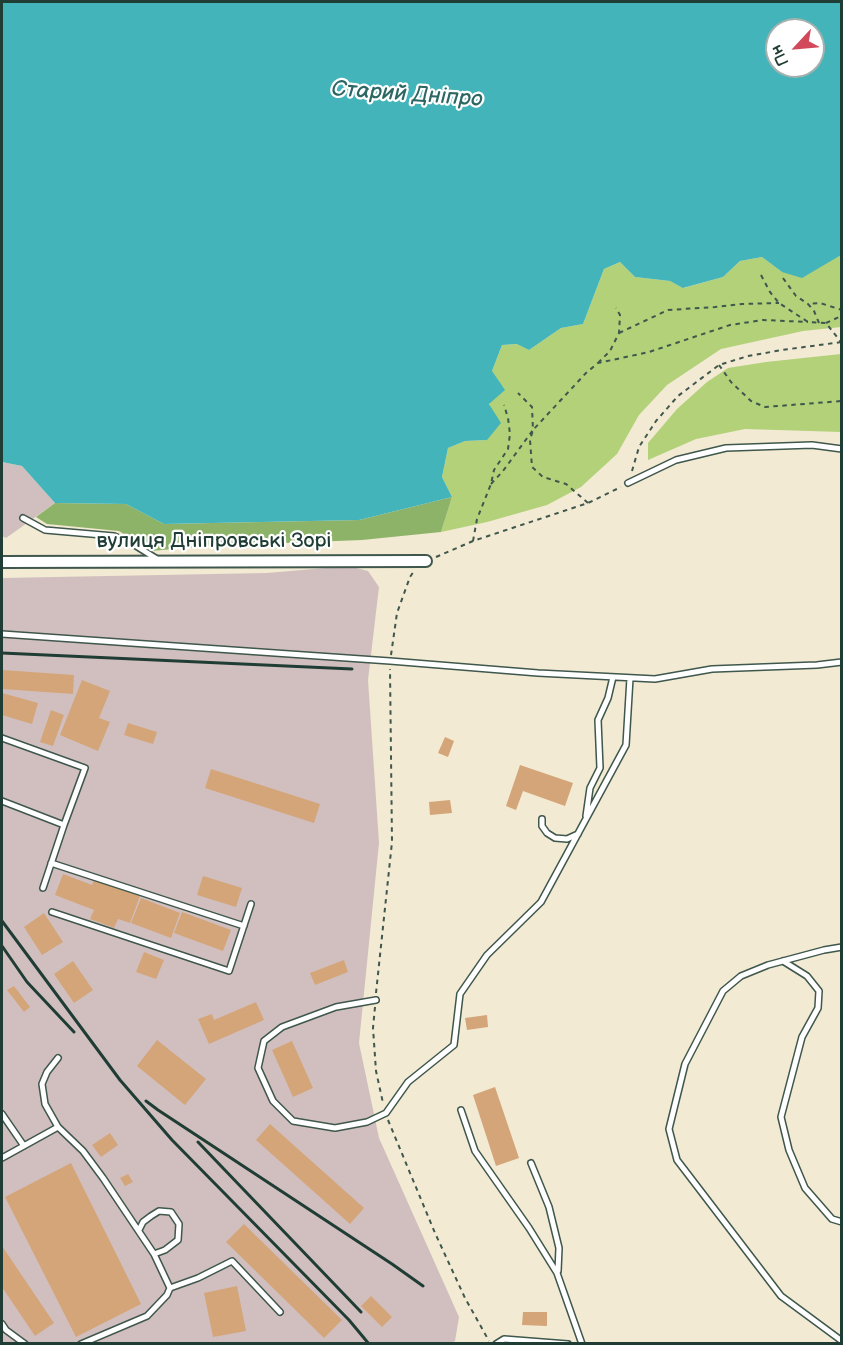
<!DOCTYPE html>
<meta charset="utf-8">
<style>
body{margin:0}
#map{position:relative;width:843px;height:1345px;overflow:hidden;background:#f2ead3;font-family:"Balsamiq Sans",sans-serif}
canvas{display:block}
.frame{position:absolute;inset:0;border:3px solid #1f3d34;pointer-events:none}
.north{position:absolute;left:765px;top:18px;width:60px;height:60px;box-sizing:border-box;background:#fff;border:2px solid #a5b1ae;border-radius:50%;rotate:244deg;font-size:16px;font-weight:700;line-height:24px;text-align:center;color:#1f3d34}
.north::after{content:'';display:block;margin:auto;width:21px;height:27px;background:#d1495b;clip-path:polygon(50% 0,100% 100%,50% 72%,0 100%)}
</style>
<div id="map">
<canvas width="843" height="1345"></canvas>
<div class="frame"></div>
<div class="north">Пн</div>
</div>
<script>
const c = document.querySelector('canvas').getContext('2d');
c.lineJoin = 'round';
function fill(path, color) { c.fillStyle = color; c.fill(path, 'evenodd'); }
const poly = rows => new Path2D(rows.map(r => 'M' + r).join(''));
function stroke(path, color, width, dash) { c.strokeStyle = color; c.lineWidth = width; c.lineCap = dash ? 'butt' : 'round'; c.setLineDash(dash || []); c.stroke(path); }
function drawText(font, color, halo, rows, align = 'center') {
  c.font = font + ' "Balsamiq Sans",sans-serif'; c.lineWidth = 4.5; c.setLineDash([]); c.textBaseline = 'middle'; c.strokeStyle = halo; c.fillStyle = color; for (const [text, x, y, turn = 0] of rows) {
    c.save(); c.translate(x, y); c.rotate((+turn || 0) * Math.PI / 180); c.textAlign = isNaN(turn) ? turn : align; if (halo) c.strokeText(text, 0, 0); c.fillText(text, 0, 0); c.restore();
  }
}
fill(poly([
 [2,462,22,466,55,503,6,538,2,536],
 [349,566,368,571,379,587,368,680,379,843,359,1043,379,1138,459,1317,455,1341,452,1343,2,1343,2,578,267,573]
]), '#d1bfbf');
fill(poly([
 [840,255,841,255,841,327,803,331,721,349,667,385,639,415,617,454,581,487,547,505,487,522,441,532,452,497,442,477,448,448,465,441,487,440,492,371,502,345,518,344,529,350,561,328,583,324,604,269,620,262,635,277,670,281,684,288,723,277,740,261,762,257,782,272],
 [841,354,841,432,745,429,696,439,648,460,648,443,677,409,707,382,728,368,766,362]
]), '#b2d179');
fill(poly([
 [452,497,441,532,362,540,207,546,151,551,119,531,47,524,36,517,55,503,126,504,164,524,359,520]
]), '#8db369');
fill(poly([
 [2,2,841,2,841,255,802,278,782,272,762,257,740,261,723,277,683,288,670,281,635,277,620,262,604,269,583,324,561,328,529,350,517,344,502,345,492,371,505,390,489,404,501,423,487,440,465,441,448,448,442,477,452,497,359,520,164,524,126,504,55,503,22,466,2,462],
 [777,30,813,30,813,66,777,66]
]), '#44b4bb');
fill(poly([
 [2,670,74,675,73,694,2,689],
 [82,680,110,691,99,718,110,722,98,751,60,735],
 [2,693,38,703,32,724,2,715],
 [51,710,64,715,53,746,40,742],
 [128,723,157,732,153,744,124,735],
 [445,737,454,741,448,757,438,753],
 [520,765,573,783,565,806,523,791,516,810,506,806],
 [211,769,320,804,314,823,205,788],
 [450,800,452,813,430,815,429,802],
 [63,874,92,885,94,879,140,896,130,923,118,919,114,928,90,919,94,910,55,895],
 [203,876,242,888,236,907,197,895],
 [141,898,180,913,171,938,131,923],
 [182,912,231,930,223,951,174,933],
 [44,913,63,942,42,955,24,927],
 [144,952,164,960,156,979,136,972],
 [344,960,348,972,315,985,310,973],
 [73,961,93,990,74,1003,54,974],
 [14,986,30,1007,24,1012,7,990],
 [256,1002,264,1020,209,1044,198,1019,212,1014,214,1020],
 [487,1015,488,1027,467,1030,465,1018],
 [157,1040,206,1079,185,1105,137,1066],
 [292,1041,313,1088,293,1097,272,1050],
 [495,1087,519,1158,496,1166,473,1095],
 [270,1124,364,1208,350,1224,256,1140],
 [110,1133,118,1145,101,1157,92,1145],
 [71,1163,141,1304,76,1337,5,1197],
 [128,1174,133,1182,125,1186,120,1178],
 [244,1224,342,1320,324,1338,226,1242],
 [2,1246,54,1323,35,1336,2,1287],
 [237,1286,246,1331,213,1337,204,1293],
 [371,1296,392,1317,382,1327,361,1306],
 [523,1312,547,1312,547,1326,522,1325]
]), '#d4a578');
const service = poly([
 [628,483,676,460,726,448,812,445,842,449],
 [23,518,45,530,114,536,133,544,157,559],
 [2,634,390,661,538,673,655,679,712,669,817,665,842,662],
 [2,738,85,768,64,825,43,888],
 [2,801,64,825],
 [586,816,590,788,600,768,598,720,608,698,613,677],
 [542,819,542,826,547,833,555,838,567,839,578,834],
 [51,863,244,926],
 [52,912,229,971,251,904],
 [842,947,824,950,768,965,741,976,723,991,685,1064,669,1129,677,1160,781,1296,842,1341],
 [783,961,807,976,819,991,818,1008,802,1037,781,1117,789,1150,805,1188,832,1219,842,1222],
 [376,1000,336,1007,282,1027,264,1041,258,1068,273,1101,293,1121,335,1128,367,1122,386,1113,408,1082,454,1045,460,994,487,955,541,902,626,745,630,678],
 [461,1110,475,1151,529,1228,557,1273,582,1344],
 [2,1114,24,1146],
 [58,1127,45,1104,42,1084,47,1072,58,1058],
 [2,1158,58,1127,83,1151,103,1178,154,1254,170,1288,167,1295,147,1316,81,1344],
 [531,1163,549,1207,559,1248,558,1271],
 [139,1230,143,1222,151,1216,159,1211,171,1212,179,1224,178,1240,165,1250,154,1254],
 [170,1288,198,1278,232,1261,280,1312],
 [2,1324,6,1330,25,1344],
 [496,1344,504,1339,568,1344]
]);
const minor = poly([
 [2,562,426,561]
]);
stroke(service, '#3f574c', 8);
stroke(minor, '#3f574c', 14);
stroke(poly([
 [761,275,770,292,779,303,808,322,826,323,841,342],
 [783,278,796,296,808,304],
 [819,323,814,311,808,304,820,303,842,310],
 [826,323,839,317,842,313],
 [619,333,668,310,715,307,742,304,779,303],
 [598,363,610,351,619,333,620,315,616,308],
 [719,365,731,382,751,401,765,407,842,401],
 [632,471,639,447,656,421,678,396,719,365,748,356,782,350,842,342],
 [491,484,503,471,533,430,532,407,518,393],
 [588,503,566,484,543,477,532,467,530,440,533,430,586,373,598,363,649,352,730,325,763,320,808,322],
 [473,541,477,519,491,484,494,470,508,449,510,434,508,418,504,405],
 [436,557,473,541,588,503,621,487],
 [391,655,397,613,410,577,414,571],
 [376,993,392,842,390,669],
 [375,1007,373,1028,376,1071,383,1103],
 [388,1120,435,1233,465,1298,489,1341]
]), '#3f574c', 2, [4.5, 4.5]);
stroke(service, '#fff', 5);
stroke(minor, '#fff', 10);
stroke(poly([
 [2,653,352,669],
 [2,921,120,1080,172,1140,349,1320,369,1344],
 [2,946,27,982,74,1032],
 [146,1101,158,1110,392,1264,423,1286],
 [198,1142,361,1312]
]), '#1f3d34', 3);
drawText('21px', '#1f3d34', '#fff', [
 ["вулиця Дніпровські Зорі",214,542]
]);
drawText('italic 22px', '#2c6763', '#fff', [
 ["Старий Дніпро",407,95,4]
]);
</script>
